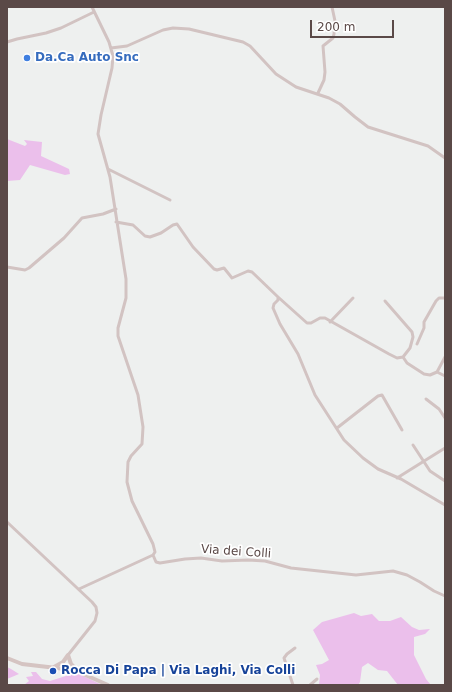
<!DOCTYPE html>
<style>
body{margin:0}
#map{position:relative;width:452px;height:692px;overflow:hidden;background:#eef0ef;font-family:"DejaVu Sans",sans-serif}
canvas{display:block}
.frame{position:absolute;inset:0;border:8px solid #5a4947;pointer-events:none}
.scale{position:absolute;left:310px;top:20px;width:84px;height:18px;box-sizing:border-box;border:2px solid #5a4947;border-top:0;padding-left:5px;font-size:12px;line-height:14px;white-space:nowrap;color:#5a4947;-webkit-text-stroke:3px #fff;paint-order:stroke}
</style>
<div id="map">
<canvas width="452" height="692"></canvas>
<div class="frame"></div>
<div class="scale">200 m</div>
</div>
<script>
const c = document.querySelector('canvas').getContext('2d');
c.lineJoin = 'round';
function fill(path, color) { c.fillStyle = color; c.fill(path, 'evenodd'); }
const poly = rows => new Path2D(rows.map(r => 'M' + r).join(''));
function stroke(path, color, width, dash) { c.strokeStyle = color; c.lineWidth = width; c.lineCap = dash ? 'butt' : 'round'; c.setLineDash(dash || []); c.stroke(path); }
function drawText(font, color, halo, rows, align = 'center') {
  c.font = font + ' "DejaVu Sans",sans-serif'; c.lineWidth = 3.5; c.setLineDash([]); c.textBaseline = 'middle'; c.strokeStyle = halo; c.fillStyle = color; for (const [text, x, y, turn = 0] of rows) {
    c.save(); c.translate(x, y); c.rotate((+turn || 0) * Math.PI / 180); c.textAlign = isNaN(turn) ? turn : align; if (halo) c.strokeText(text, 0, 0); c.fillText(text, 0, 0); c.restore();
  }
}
fill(poly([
 [7,139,25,146,27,144,24,140,42,142,41,156,69,169,70,174,65,175,30,165,20,180,7,181],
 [354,613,361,616,372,614,379,621,390,621,401,617,412,627,419,630,430,629,425,634,414,637,414,655,426,679,431,685,398,685,387,671,378,670,368,663,362,667,360,682,358,685,319,685,320,675,316,665,322,664,329,660,313,630,322,622],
 [7,667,11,669,19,674,7,679],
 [31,672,36,672,42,679,50,681,69,675,69,672,77,673,102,685,24,685,29,681,26,677,33,676]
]), '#ebbfeb');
stroke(poly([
 [92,7,109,42,113,56,112,68,101,115,98,134,110,177,126,279,126,298,118,328,118,336,138,395,143,427,142,444,131,456,128,462,127,482,132,501,153,544,155,552,153,555],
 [7,42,17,39,46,33,61,28,94,12],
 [111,48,127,46,163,30,173,28,189,29,243,42,250,46,276,74,296,87,329,98,340,104,355,117,368,127,428,146,445,158],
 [318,93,324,80,325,72,323,46,333,38,334,34,335,21,332,7],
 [108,169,170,200],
 [116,222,133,225,145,236,150,237,161,233,173,225,177,224,193,247,214,269,217,270,224,268,232,278,248,271,252,272,278,297,278,300,274,304,273,308,280,324,298,354,315,395,344,440,363,458,378,469,401,479,445,505],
 [7,267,25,270,29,268,64,238,82,218,103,214,116,209],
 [278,297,307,323,311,323,320,318,325,318,389,354,397,358,403,357,407,363,424,374,430,375,437,372,445,376],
 [385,301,412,332,413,337,410,348,403,357],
 [330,322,353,298],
 [417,344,424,328,424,322,436,301,439,298,445,298],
 [437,372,445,357],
 [426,399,439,409,445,418],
 [337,428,378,396,382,395,402,430],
 [413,445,430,471,445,481],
 [397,478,445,448],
 [7,522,92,602,96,607,97,613,95,621,68,655],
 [153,555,156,562,160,563,185,559,201,558,222,561,248,560,265,561,291,568,356,575,393,571,407,575,420,582,434,591,445,596],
 [79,589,153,555],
 [293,685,284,658,287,654,295,648],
 [310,685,317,679]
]), '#d2c3c2', 3);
stroke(poly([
 [68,655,71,664,77,670],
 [7,658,22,664,74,670,108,685],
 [54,667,63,662,68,655]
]), '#d5c4c2', 4);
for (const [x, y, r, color] of [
 [27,58,4,"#3f7fe0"],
 [53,671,4,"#1a4fb4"]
]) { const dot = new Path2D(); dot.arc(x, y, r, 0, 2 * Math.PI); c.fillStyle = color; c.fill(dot); stroke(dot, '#fff', 1.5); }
drawText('bold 12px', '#366cbe', '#fff', [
 ["Da.Ca Auto Snc",35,58]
], 'left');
drawText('12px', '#5a4947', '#fff', [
 ["Via dei Colli",236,552,4]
]);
drawText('bold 12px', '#164399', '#fff', [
 ["Rocca Di Papa | Via Laghi, Via Colli",61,671]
], 'left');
</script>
